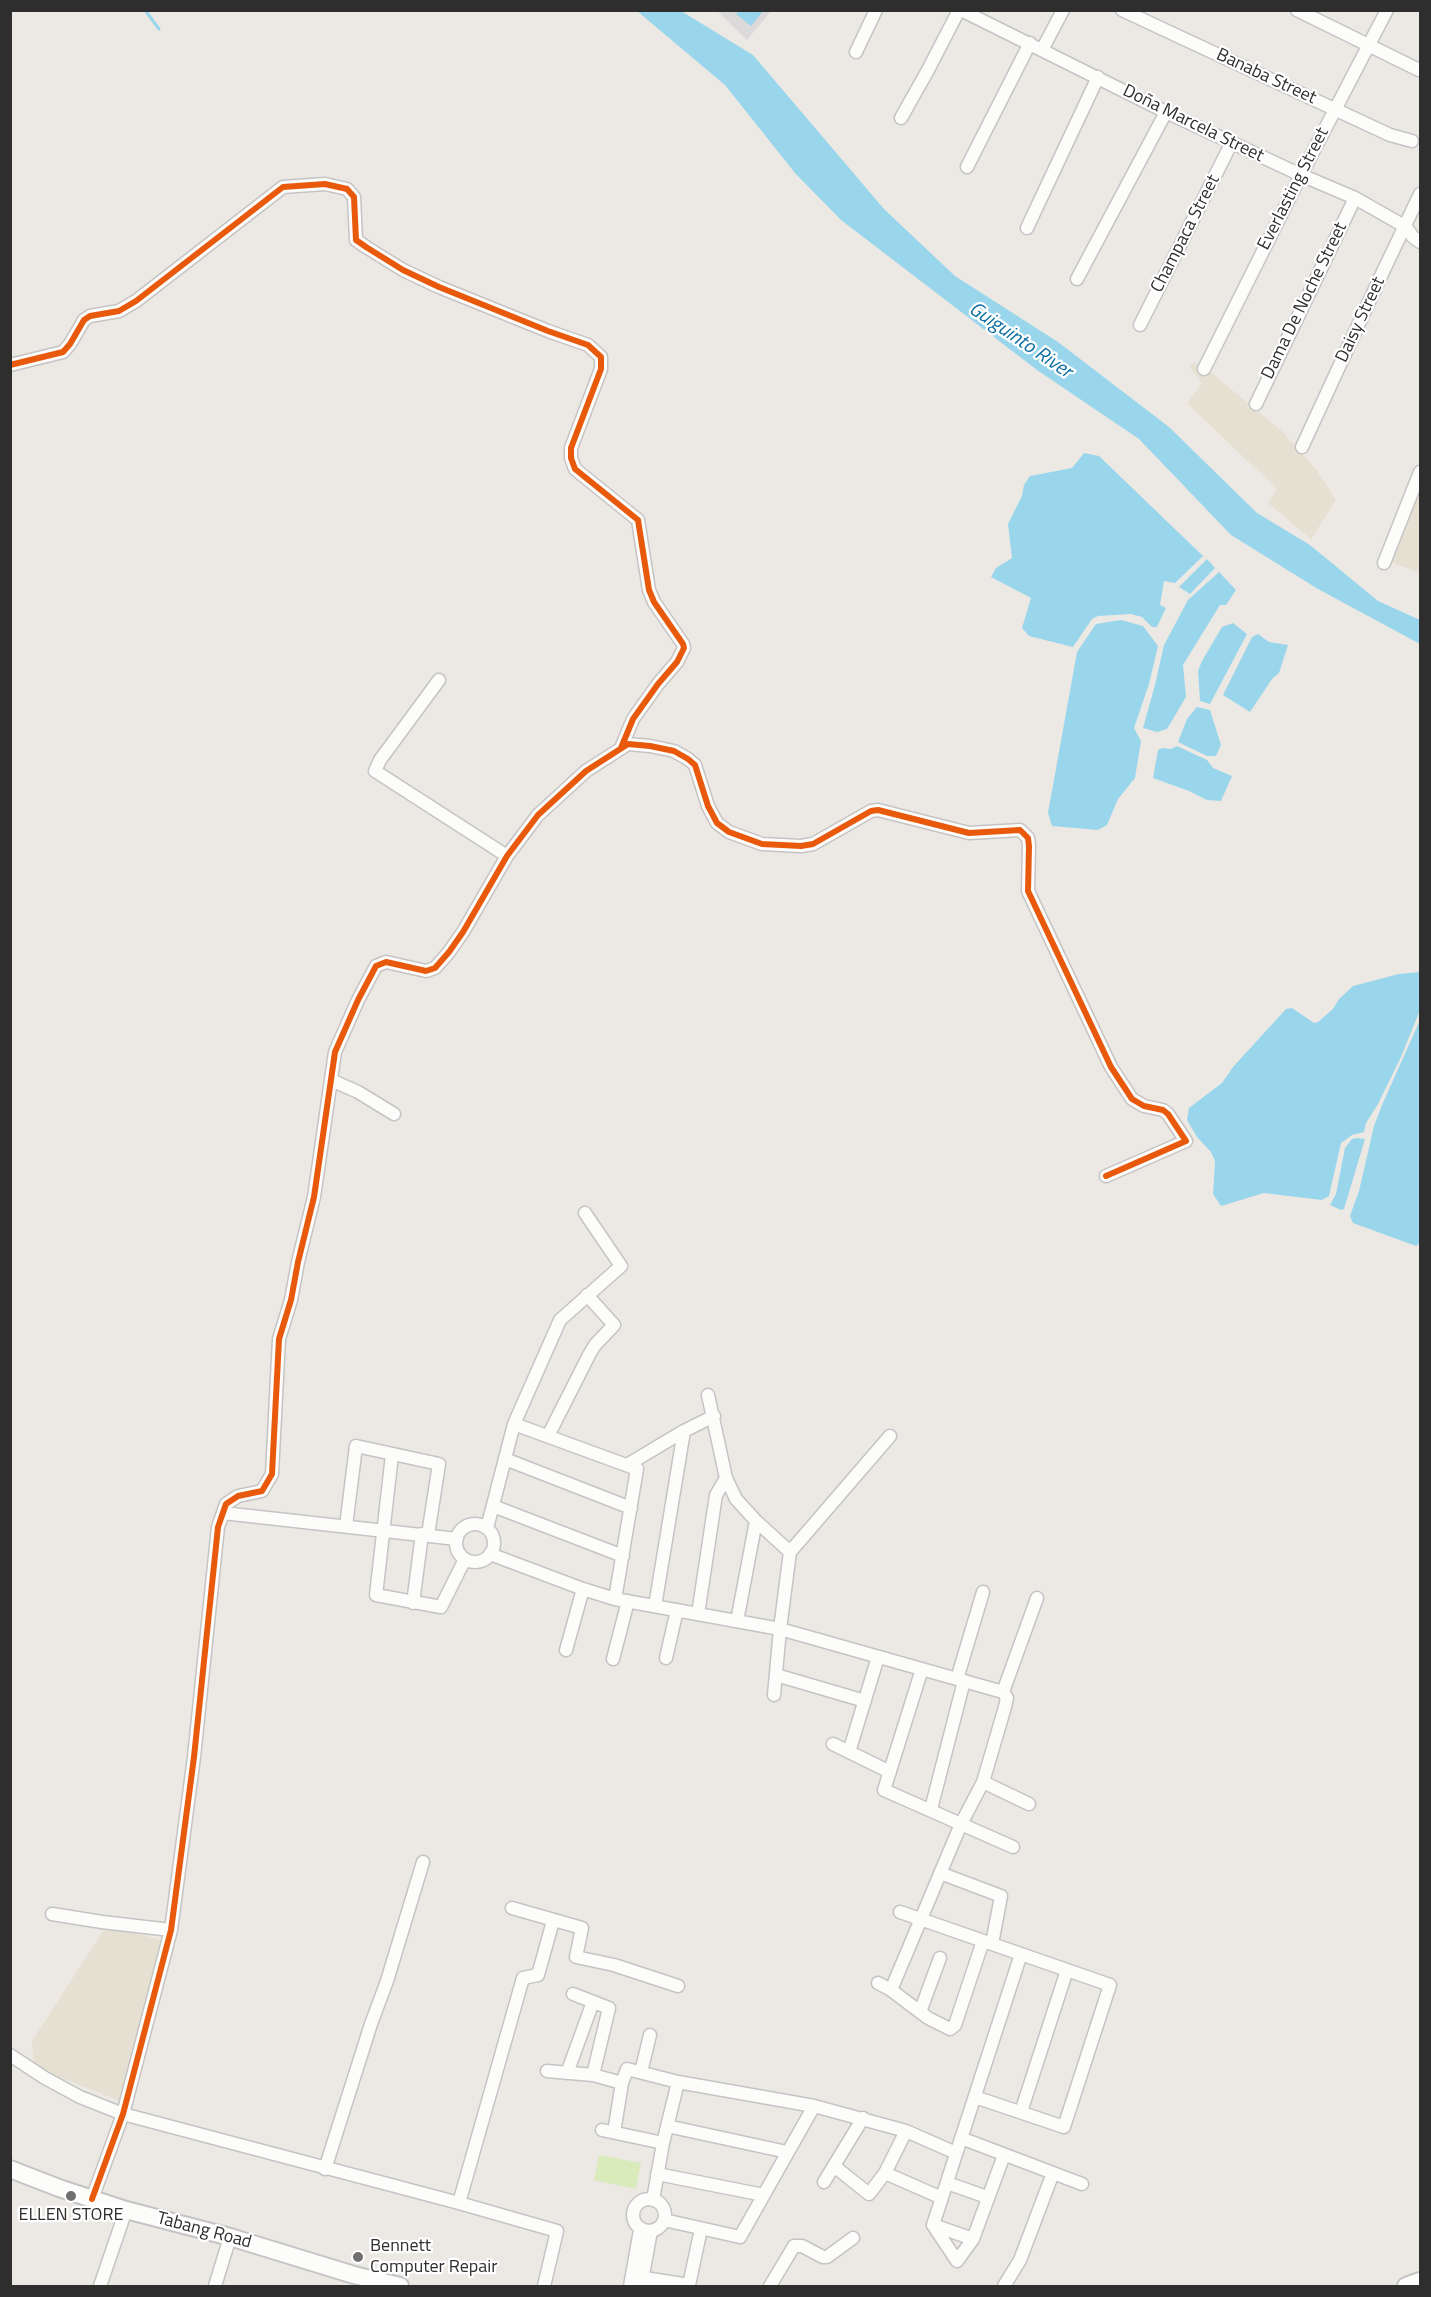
<!DOCTYPE html>
<meta charset="utf-8">
<style>
body{margin:0}
#map{position:relative;width:1431px;height:2297px;overflow:hidden;background:#ece8e4;font-family:"Titillium Web",sans-serif}
canvas{display:block}
.frame{position:absolute;inset:0;border:12px solid #2e2e2e;pointer-events:none}
</style>
<div id="map">
<canvas width="1431" height="2297"></canvas>
<div class="frame"></div>
</div>
<script>
const c = document.querySelector('canvas').getContext('2d');
c.lineJoin = 'round';
function fill(path, color) { c.fillStyle = color; c.fill(path, 'evenodd'); }
const poly = rows => new Path2D(rows.map(r => 'M' + r).join(''));
function stroke(path, color, width, dash) { c.strokeStyle = color; c.lineWidth = width; c.lineCap = dash ? 'butt' : 'round'; c.setLineDash(dash || []); c.stroke(path); }
function drawText(font, color, halo, rows, align = 'center') {
  c.font = font + ' "Titillium Web",sans-serif'; c.lineWidth = 4.5; c.setLineDash([]); c.textBaseline = 'middle'; c.strokeStyle = halo; c.fillStyle = color; for (const [text, x, y, turn = 0] of rows) {
    c.save(); c.translate(x, y); c.rotate((+turn || 0) * Math.PI / 180); c.textAlign = isNaN(turn) ? turn : align; if (halo) c.strokeText(text, 0, 0); c.fillText(text, 0, 0); c.restore();
  }
}
fill(poly([
 [717,11,771,11,747,40]
]), '#dcd9db');
fill(poly([
 [1195,362,1203,371,1209,371,1282,431,1315,468,1336,500,1311,539,1268,503,1277,489,1187,403,1202,384,1189,366],
 [1420,488,1420,573,1391,562],
 [107,1925,164,1941,120,2101,34,2067,32,2041]
]), '#e6e0d3');
fill(poly([
 [599,2155,641,2163,636,2189,594,2180]
]), '#d9eabb');
fill(poly([
 [637,11,681,11,753,55,884,209,955,276,1058,342,1169,427,1257,513,1310,545,1378,601,1420,620,1420,644,1318,589,1231,535,1139,439,1037,370,841,220,795,173,725,85],
 [739,11,739,10,763,11,751,26,736,14],
 [1084,453,1099,456,1203,556,1175,583,1164,581,1160,605,1166,608,1157,627,1152,627,1142,617,1131,614,1098,616,1092,619,1073,647,1029,636,1022,628,1031,598,991,577,996,568,1012,558,1008,524,1022,496,1024,485,1030,476,1072,468],
 [1207,559,1215,568,1190,594,1179,587],
 [1219,572,1236,590,1226,605,1220,605,1183,665,1186,697,1167,729,1157,732,1143,728,1155,685,1164,645,1188,600],
 [1121,620,1143,626,1158,646,1149,684,1134,728,1141,741,1135,778,1118,799,1107,825,1098,830,1052,826,1048,813,1077,652,1096,624],
 [1233,623,1247,634,1210,704,1200,701,1198,671,1202,661,1222,627],
 [1258,634,1269,642,1288,645,1279,673,1272,679,1250,712,1223,695,1252,637],
 [1197,707,1210,710,1221,745,1216,756,1207,756,1178,742,1187,719],
 [1177,746,1207,760,1213,768,1232,776,1221,801,1207,800,1189,791,1153,778,1158,750,1162,748,1171,749],
 [1420,972,1420,1010,1401,1057,1378,1104,1366,1123,1364,1132,1352,1135,1341,1143,1329,1196,1322,1200,1264,1193,1221,1206,1213,1194,1215,1161,1211,1152,1197,1137,1187,1120,1189,1108,1222,1083,1233,1067,1286,1009,1292,1008,1314,1023,1318,1022,1333,1009,1339,999,1353,986,1399,974],
 [1420,1020,1420,1243,1416,1246,1353,1223,1350,1216,1359,1191,1374,1126,1382,1105],
 [1357,1138,1365,1139,1344,1209,1341,1210,1330,1205,1336,1194,1345,1148,1352,1139]
]), '#99d6ec');
stroke(poly([
 [145,10,159,29]
]), '#99d6ec', 3);
const minor = poly([
 [961,10,1166,112,1301,175,1355,198,1406,227,1413,237,1420,242],
 [1122,10,1390,135,1412,141],
 [1297,10,1419,70],
 [1042,50,1063,10],
 [856,52,876,10],
 [901,118,928,70,959,10],
 [967,167,1030,43],
 [1027,228,1098,77],
 [1077,279,1166,112],
 [1140,325,1232,142],
 [10,365,63,352,70,344,84,320,90,316,119,311,136,301,283,187,325,184,347,189,354,197,356,240,366,247,403,270,439,287,548,331,588,345,601,357,601,369,571,448,571,458,575,469,638,520,649,590,654,602,683,644,684,648,677,662,658,684,633,719,621,748],
 [1204,369,1301,175,1387,10],
 [1256,404,1355,198],
 [1302,447,1380,278,1420,194],
 [1384,563,1420,472],
 [439,680,380,760,375,771,507,856],
 [331,1080,358,1092,394,1114],
 [708,1395,726,1478,736,1499,756,1521,790,1552],
 [514,1424,637,1469,615,1599],
 [548,1436,589,1355,595,1345,614,1325,587,1295],
 [392,1455,376,1595,441,1607,465,1559],
 [505,1459,631,1508],
 [627,1465,684,1431,714,1416],
 [493,1506,623,1556],
 [223,1513,457,1539],
 '456 1543a19 19 0 1 1 38 0a19 19 0 1 1-38 0Z',
 [346,1526,356,1446,439,1464,428,1535],
 [487,1528,514,1424,560,1320,621,1266,585,1213],
 [490,1554,583,1589,615,1599,780,1629,1003,1692],
 [413,1603,422,1534],
 [655,1606,684,1431],
 [698,1614,716,1495,726,1478],
 [737,1621,756,1521],
 [566,1650,583,1589],
 [666,1658,677,1610],
 [613,1659,628,1601],
 [922,1669,884,1790,1013,1847],
 [776,1675,865,1701],
 [957,1679,983,1592],
 [774,1695,780,1629,790,1552,890,1436],
 [833,1744,890,1772],
 [849,1752,878,1657],
 [983,1782,1029,1804],
 [931,1809,964,1681],
 [940,1873,1001,1896,992,1944],
 [512,1908,582,1928,576,1957,614,1965,678,1986],
 [900,1912,1110,1985,1064,2127,975,2097],
 [52,1914,102,1922,171,1930],
 [878,1983,891,1990,928,2018,950,2029,955,2025,983,1941],
 [891,1990,961,1824,983,1782,1005,1707,1007,1698,1003,1692,1037,1598],
 [573,1994,609,2008,593,2075],
 [920,2012,940,1958],
 [10,2055,45,2078,80,2097,123,2114,459,2203,523,1978,538,1975,553,1921],
 [547,2071,593,2075,622,2083],
 [641,2072,650,2035],
 [567,2073,593,2002],
 [1021,2112,1067,1970],
 [667,2126,787,2152],
 [602,2130,663,2143],
 [614,2132,622,2083,627,2069,678,2082,814,2106],
 [961,2138,1082,2184],
 [834,2166,869,2194,885,2173,906,2131],
 [325,2169,371,2024,387,1981,423,1862],
 [885,2173,942,2198],
 [657,2174,764,2195],
 [824,2182,863,2118],
 [947,2183,987,2197],
 '633 2215a16 16 0 1 1 32 0a16 16 0 1 1-32 0Z',
 [92,2199,123,2114,171,1930,194,1757,218,1527,226,1504,238,1496,262,1491,272,1474,279,1339,291,1300,298,1262,314,1197,335,1052,358,1000,376,966,386,962,426,971,435,968,449,952,463,932,507,856,538,815,586,771,628,744,650,746,674,751,688,759,695,765,708,806,717,823,729,832,762,844,801,846,813,844,871,811,878,810,969,833,1020,830,1028,838,1029,846,1028,891,1111,1067,1132,1099,1144,1106,1163,1110,1168,1114,1186,1141,1106,1176],
 [653,2200,663,2143,678,2082],
 [459,2203,557,2231,544,2286],
 [664,2220,740,2237,814,2106,906,2131,956,2153],
 [933,2225,1021,1954],
 [933,2225,957,2261,973,2239,1004,2155],
 [933,2225,973,2239],
 [632,2276,689,2285,701,2229],
 [100,2286,126,2210],
 [215,2286,230,2237],
 [630,2286,640,2230],
 [641,2286,651,2231],
 [770,2286,794,2246,802,2246,823,2257,827,2257,853,2238],
 [1004,2286,1020,2260,1053,2173]
]);
const secondary = poly([
 [10,2169,59,2188,126,2210,230,2237,354,2275,400,2286],
 [1406,2286,1420,2281]
]);
stroke(minor, '#c5c4c5', 15);
stroke(secondary, '#c5c4c5', 20);
stroke(minor, '#fcfcfb', 12);
stroke(secondary, '#fcfcfb', 16);
stroke(poly([
 [10,365,63,352,70,344,84,320,90,316,119,311,136,301,283,187,325,184,347,189,354,197,356,240,366,247,403,270,439,287,548,331,588,345,601,357,601,369,571,448,571,458,575,469,638,520,649,590,654,602,683,644,684,648,677,662,658,684,633,719,621,748],
 [92,2199,123,2114,171,1930,194,1757,218,1527,226,1504,238,1496,262,1491,272,1474,279,1339,291,1300,298,1262,314,1197,335,1052,358,1000,376,966,386,962,426,971,435,968,449,952,463,932,507,856,538,815,586,771,628,744,650,746,674,751,688,759,695,765,708,806,717,823,729,832,762,844,801,846,813,844,871,811,878,810,969,833,1020,830,1028,838,1029,846,1028,891,1111,1067,1132,1099,1144,1106,1163,1110,1168,1114,1186,1141,1106,1176]
]), '#e8590c', 6);
for (const [x, y, r, color] of [
 [71,2196,6,"#706f6e"],
 [358,2257,6,"#706f6e"]
]) { const dot = new Path2D(); dot.arc(x, y, r, 0, 2 * Math.PI); c.fillStyle = color; c.fill(dot); stroke(dot, '#fff', 2); }
drawText('18px', '#2e2e2e', '#fff', [
 ["Banaba Street",1266,77,25],
 ["Doña Marcela Street",1193,124,26],
 ["Everlasting Street",1294,189,-63],
 ["Champaca Street",1186,234,-63],
 ["Dama De Noche Street",1305,301,-64],
 ["Daisy Street",1361,320,-65],
 ["Tabang Road",204,2231,15]
]);
drawText('18px', '#2e2e2e', '#fff', [
 ["ELLEN STORE",71,2216],
 ["Bennett",370,2247,"left"],
 ["Computer Repair",370,2268,"left"]
]);
drawText('italic 20px', '#0d6fa3', '#fff', [
 ["Guiguinto River",1020,341,34]
]);
</script>
